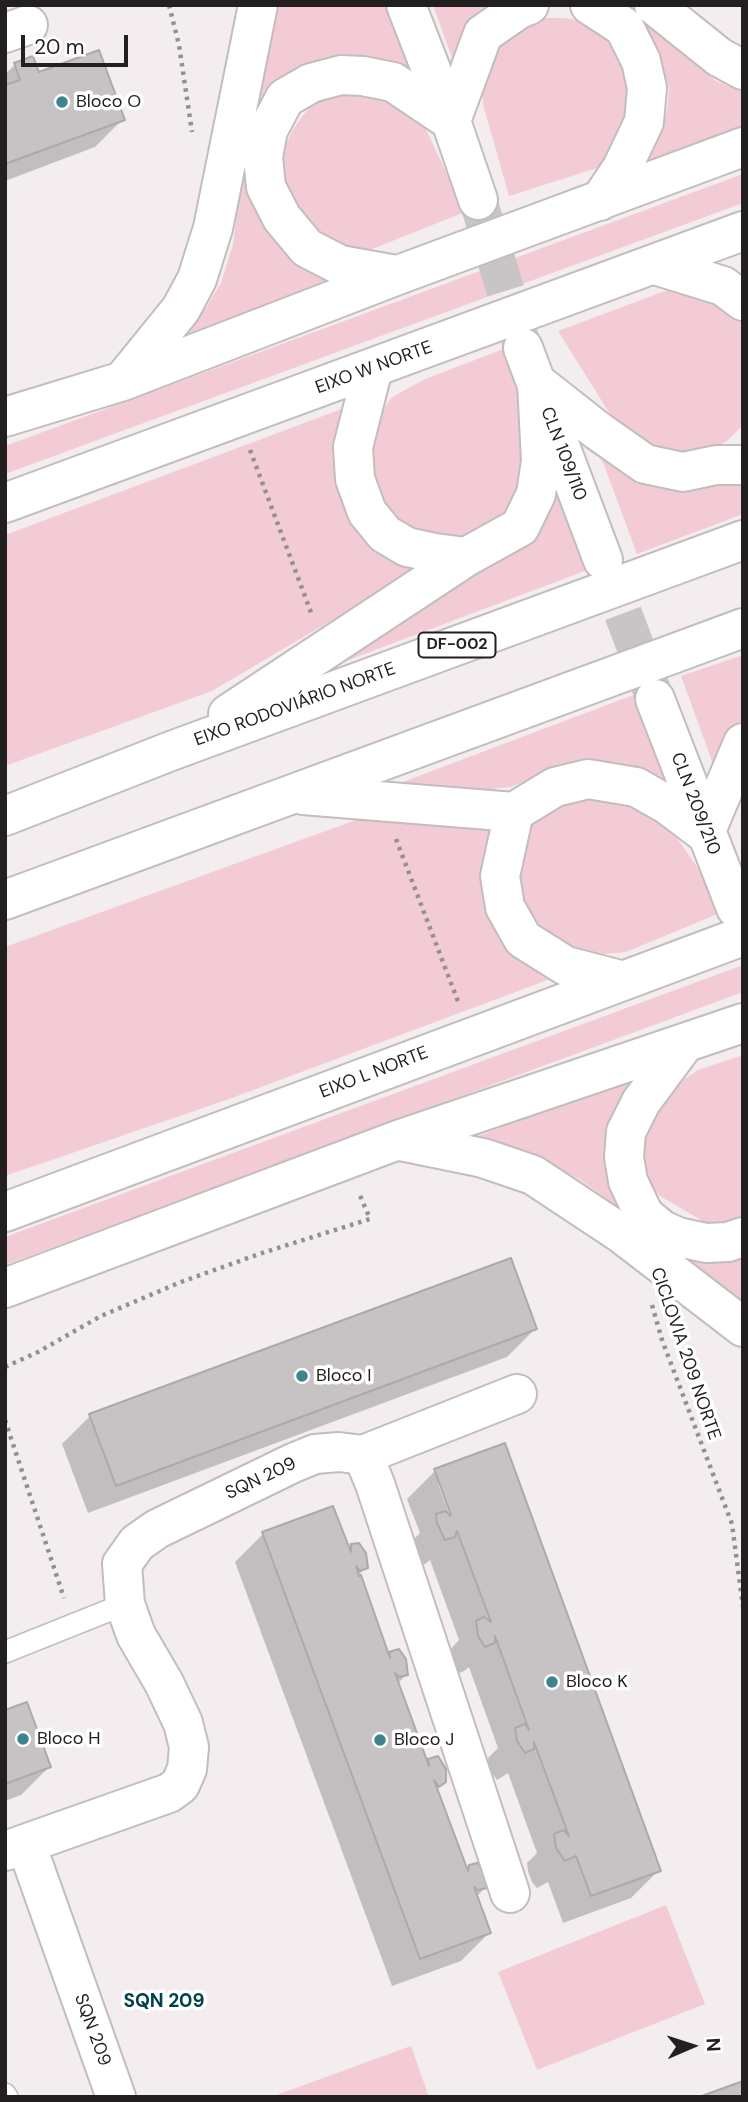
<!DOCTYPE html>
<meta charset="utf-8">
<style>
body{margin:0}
#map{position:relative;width:748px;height:2102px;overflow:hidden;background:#f3edef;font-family:"DM Sans",sans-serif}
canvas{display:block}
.frame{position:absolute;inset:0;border:7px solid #211f1f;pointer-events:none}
.north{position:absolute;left:657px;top:2011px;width:70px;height:70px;-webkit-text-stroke:5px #fff;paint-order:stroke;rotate:87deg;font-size:19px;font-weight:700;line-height:28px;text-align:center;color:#211f1f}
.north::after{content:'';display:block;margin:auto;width:24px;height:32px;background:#211f1f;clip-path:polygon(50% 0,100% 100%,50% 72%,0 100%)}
.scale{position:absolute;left:21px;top:35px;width:107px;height:32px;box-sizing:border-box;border:4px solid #211f1f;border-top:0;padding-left:9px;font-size:21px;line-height:24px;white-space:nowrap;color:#211f1f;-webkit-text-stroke:5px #fff;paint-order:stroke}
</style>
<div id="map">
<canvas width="748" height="2102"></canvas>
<div class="frame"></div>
<div class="north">N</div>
<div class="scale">20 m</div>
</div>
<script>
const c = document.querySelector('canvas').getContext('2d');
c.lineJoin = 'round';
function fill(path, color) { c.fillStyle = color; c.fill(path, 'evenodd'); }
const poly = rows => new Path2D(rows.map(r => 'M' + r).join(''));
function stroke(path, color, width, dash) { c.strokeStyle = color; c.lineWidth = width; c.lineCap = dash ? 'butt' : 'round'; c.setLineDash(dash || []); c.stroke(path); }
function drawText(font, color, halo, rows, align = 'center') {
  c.font = font + ' "DM Sans",sans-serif'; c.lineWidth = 7; c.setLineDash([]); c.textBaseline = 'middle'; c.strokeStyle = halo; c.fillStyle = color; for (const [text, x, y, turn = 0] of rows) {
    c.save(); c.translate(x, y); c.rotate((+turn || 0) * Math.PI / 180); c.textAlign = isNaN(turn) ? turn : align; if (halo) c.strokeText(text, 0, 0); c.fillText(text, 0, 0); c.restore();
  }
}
fill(poly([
 [276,5,392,5,421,82,319,71,255,170,353,277,180,340,207,306,221,283,233,244,239,197],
 [433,5,504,5,456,69],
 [613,5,626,5,716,81,743,92,743,132,636,171,652,153,661,132,667,111,669,89,660,55,649,39],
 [546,18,564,18,583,21,626,51,638,119,600,167,509,196,484,108,481,87,487,51,528,23],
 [342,92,376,92,422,121,465,212,367,251,338,250,306,228,284,193,282,168,286,145,292,131,303,115,317,101],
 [743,174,743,203,5,474,5,446],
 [674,289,688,289,743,317,743,425,727,441,705,452,687,455,653,450,626,432,610,414,558,331,662,292],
 [514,345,531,453,517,505,486,531,458,540,404,528,369,487,370,429,391,398,405,390,425,379],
 [347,407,337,448,422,567,212,691,5,766,5,535],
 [594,438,743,483,743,514,637,554],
 [555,487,598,566,298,679],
 [743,655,743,724,720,783,681,676],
 [644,691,684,797,660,776,637,767,612,762,576,762,510,787,472,791,400,783],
 [607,789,670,828,727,910,626,952,593,955,578,952,545,935,532,921,525,906,520,890,519,872,528,830,539,816,559,800],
 [367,816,499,825,491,853,561,975,229,1099,5,1176,5,947],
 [743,965,743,992,5,1265,5,1237],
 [743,1055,743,1224,719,1227,706,1223,660,1196,648,1181,641,1162,644,1135,669,1090,698,1070],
 [643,1072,625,1197,743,1252,743,1312,603,1196,579,1179,522,1153,476,1137],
 [666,1905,705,2004,537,2070,498,1972],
 [411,2046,429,2097,271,2097]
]), '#f3cbd5');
fill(poly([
 [32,58,38,75,123,119,95,147,5,181,5,74,15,65],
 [535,1329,507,1357,88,1513,62,1444,90,1416],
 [435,1471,659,1870,631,1898,563,1923,548,1882,537,1888,532,1882,528,1871,527,1863,537,1853,508,1773,497,1780,489,1769,488,1758,498,1748,469,1667,464,1671,457,1674,449,1651,459,1640,430,1560,425,1564,416,1567,409,1544,420,1533,407,1499],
 [438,1484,442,1484,456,1523,453,1524],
 [263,1534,348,1549,351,1546,366,1567,354,1580,387,1657,390,1654,407,1674,397,1684,426,1763,429,1760,444,1781,436,1789,466,1871,470,1867,485,1888,476,1897,489,1933,461,1961,392,1986,235,1562],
 [5,1712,49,1767,21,1795,5,1801]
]), '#0003');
const building = poly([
 [99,50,125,120,5,164,5,85,20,80,14,63,33,56,39,72,99,50],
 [511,1258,537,1329,116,1486,89,1414,511,1258],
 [505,1443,661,1871,591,1896,576,1856,565,1861,556,1848,554,1834,564,1830,569,1836,534,1742,534,1749,525,1753,517,1741,515,1728,525,1724,529,1730,495,1636,495,1643,485,1647,478,1636,476,1621,484,1617,491,1622,457,1531,455,1537,445,1540,437,1523,436,1514,446,1511,450,1516,451,1515,434,1469,505,1443],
 [333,1506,351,1552,351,1544,359,1543,366,1553,368,1568,360,1571,356,1566,359,1576,361,1575,390,1658,389,1652,399,1649,406,1659,408,1675,399,1677,395,1673,429,1766,428,1759,438,1756,446,1769,446,1782,439,1787,434,1780,468,1871,469,1865,477,1863,484,1871,486,1879,487,1888,478,1890,474,1887,491,1933,420,1959,262,1532,333,1506],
 [27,1702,51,1767,5,1784,5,1710,27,1702],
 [743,2081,743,2097,699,2097,743,2081]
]);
fill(building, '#c7c2c3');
stroke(building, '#ada8a9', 2);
stroke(poly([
 [478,200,523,348],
 [603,560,654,696]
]), '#c9c4c5', 38, [38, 19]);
const service = poly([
 [5,1652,125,1604],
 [5,2094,7,2097]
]);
const minor = poly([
 [5,33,28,25],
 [363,1455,517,1394],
 [26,1844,116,2097],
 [5,1851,169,1793,180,1785,187,1769,189,1747,183,1723,164,1683,136,1635,125,1604,122,1564,137,1543,157,1529,293,1463,315,1454,339,1452,363,1455,375,1484,510,1893]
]);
const tertiary = poly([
 [406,5,451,121,478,200],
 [523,348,603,560],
 [655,699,736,908]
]);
const primary = poly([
 [590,5,624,27,641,61,647,88,644,122,622,168,600,201],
 [654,5,719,57,743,70],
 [396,275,340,265,307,248,282,218,266,187,263,157,268,130,285,98,311,83,341,75,363,76,393,82,451,121,483,34,519,9,529,5],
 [125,378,181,309,197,279,213,228,258,5],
 [5,417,123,381,398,275,743,147],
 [5,503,743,231],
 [684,1044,641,1102,626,1132,624,1157,628,1181,644,1215,662,1230,678,1237,706,1243,728,1242,743,1237],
 [400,1141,483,1158,533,1175,622,1234,743,1327],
 [5,1212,743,936],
 [5,1288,398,1140,743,1023]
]);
const trunk = poly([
 [655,265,723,286,743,301],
 [373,368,353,447,355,479,367,512,385,534,407,547,435,553,466,557],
 [537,383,598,431,645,464,683,472,716,465,743,465],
 [228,714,466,557,520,527,536,494,541,461,537,383],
 [303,795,514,812,555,787,588,779,636,787,668,805,705,833,743,743],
 [514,812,500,876,505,907,523,939,566,966,620,980],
 [5,816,171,751,743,540],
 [5,900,743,628]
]);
stroke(service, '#c2bdbe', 24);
stroke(minor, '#c2bdbe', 42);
stroke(tertiary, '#c2bdbe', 42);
stroke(primary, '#c2bdbe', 42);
stroke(trunk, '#c2bdbe', 42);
stroke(poly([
 [169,5,179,45,192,132],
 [250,450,312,615],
 [396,839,459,1004],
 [652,1305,662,1340,732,1524,743,1607],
 [5,1367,38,1352,101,1316,181,1282,262,1253,370,1219,359,1193],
 [5,1420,64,1598]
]), '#949091', 4.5, [3.5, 5]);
stroke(service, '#fff', 21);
stroke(minor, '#fff', 38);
stroke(tertiary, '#fff', 38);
stroke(primary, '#fff', 38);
stroke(trunk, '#fff', 38);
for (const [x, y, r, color] of [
 [62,102,7,"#3d8390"],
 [302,1376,7,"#3d8390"],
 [552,1682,7,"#3d8390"],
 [23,1739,7,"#3d8390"],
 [380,1740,7,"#3d8390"]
]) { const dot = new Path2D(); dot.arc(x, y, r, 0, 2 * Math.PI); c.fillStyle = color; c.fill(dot); stroke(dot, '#fff', 2.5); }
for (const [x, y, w] of [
 [457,645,77]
]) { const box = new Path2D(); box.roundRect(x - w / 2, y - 12.5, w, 25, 5); c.fillStyle = '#fff'; c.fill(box); stroke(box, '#211f1f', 2); }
drawText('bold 16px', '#211f1f', null, [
 ["DF-002",457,645]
]);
drawText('18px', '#211f1f', '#fff', [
 ["Bloco O",76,102],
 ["Bloco I",316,1376],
 ["Bloco K",566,1682],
 ["Bloco H",37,1739],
 ["Bloco J",394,1740]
], 'left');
drawText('18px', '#211f1f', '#fff', [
 ["EIXO W NORTE",374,368,-20],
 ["CLN 109/110",563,454,69],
 ["EIXO RODOVIÁRIO NORTE",295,705,-20],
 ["CLN 209/210",695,804,69],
 ["EIXO L NORTE",374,1073,-21],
 ["CICLOVIA 209 NORTE",685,1354,71],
 ["SQN 209",261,1479,-25],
 ["SQN 209",92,2030,70]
]);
drawText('bold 19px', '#00414a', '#fff', [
 ["SQN 209",164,2002]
]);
</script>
